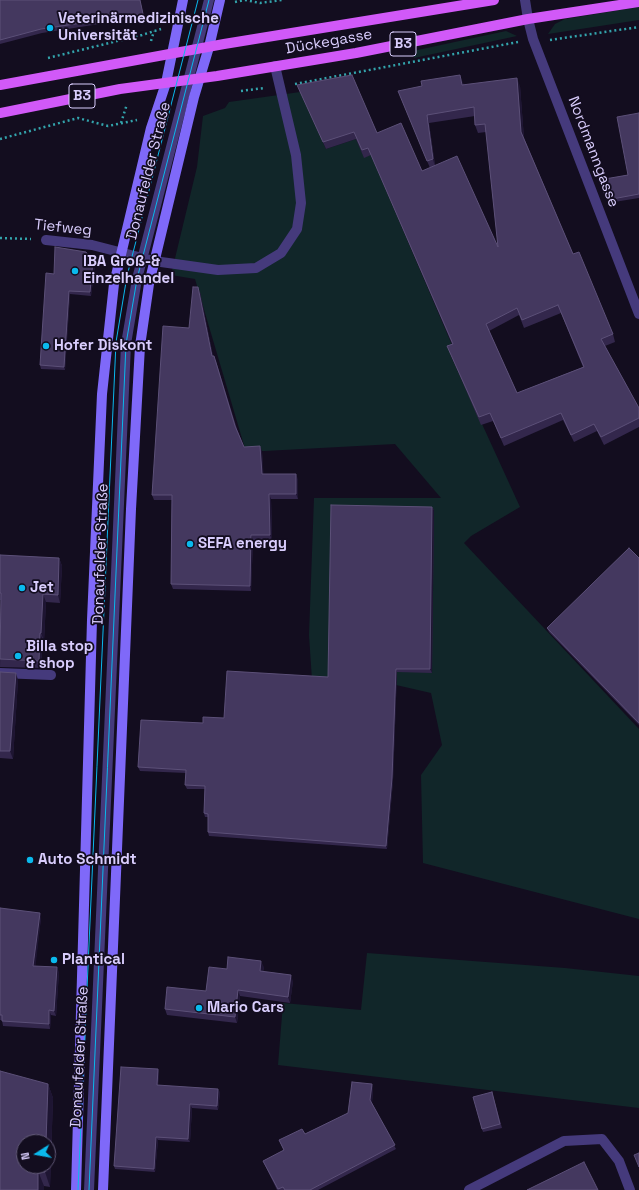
<!DOCTYPE html>
<meta charset="utf-8">
<style>
body{margin:0}
#map{position:relative;width:639px;height:1190px;overflow:hidden;background:#130d1f;font-family:"Space Grotesk",sans-serif}
canvas{display:block}
.north{position:absolute;left:16px;top:1134px;width:40px;height:40px;box-sizing:border-box;background:#130d1f;border:1px solid #625a78;border-radius:50%;rotate:259deg;font-size:11px;font-weight:700;line-height:16px;text-align:center;color:#d9cdfd}
.north::after{content:'';display:block;margin:auto;width:14px;height:18px;background:#0ab9ed;clip-path:polygon(50% 0,100% 100%,50% 72%,0 100%)}
</style>
<div id="map">
<canvas width="639" height="1190"></canvas>
<div class="north">N</div>
</div>
<script>
const c = document.querySelector('canvas').getContext('2d');
c.lineJoin = 'round';
function fill(path, color) { c.fillStyle = color; c.fill(path, 'evenodd'); }
const poly = rows => new Path2D(rows.map(r => 'M' + r).join(''));
function stroke(path, color, width, dash) { c.strokeStyle = color; c.lineWidth = width; c.lineCap = dash ? 'butt' : 'round'; c.setLineDash(dash || []); c.stroke(path); }
function drawText(font, color, halo, rows, align = 'center') {
  c.font = font + ' "Space Grotesk",sans-serif'; c.lineWidth = 3.5; c.setLineDash([]); c.textBaseline = 'middle'; c.strokeStyle = halo; c.fillStyle = color; for (const [text, x, y, turn = 0] of rows) {
    c.save(); c.translate(x, y); c.rotate((+turn || 0) * Math.PI / 180); c.textAlign = isNaN(turn) ? turn : align; if (halo) c.strokeText(text, 0, 0); c.fillText(text, 0, 0); c.restore();
  }
}
fill(poly([
 [639,7,639,20,548,34,555,24,565,19],
 [506,31,517,36,414,58,413,51],
 [300,92,326,149,356,139,364,157,371,155,455,352,450,354,520,507,471,536,464,543,639,729,639,919,423,863,421,775,442,745,431,693,396,685,312,680,309,635,314,498,441,498,395,444,246,452,195,279,171,275,197,167,203,116,225,108,229,102],
 [367,953,565,968,639,976,639,1108,278,1065,283,1003,361,1010]
]), '#112629');
stroke(poly([
 [245,0,260,3,282,0],
 [235,2,244,0],
 [550,40,639,27],
 [151,41,154,31],
 [48,58,142,35,161,29],
 [295,84,518,42],
 [241,91,264,88],
 [121,123,127,104],
 [0,139,78,118,108,126,137,120],
 [0,238,31,239]
]), '#33a4ac', 2.5, [2, 3]);
stroke(poly([
 [46,240,92,245,154,261,218,270,256,268,281,253,297,229,301,203,296,155,275,66],
 [0,673,51,675],
 [89,1190,126,344,137,279,209,0]
]), '#453a7c', 10);
stroke(poly([
 [525,0,528,19,533,39,639,314],
 [469,1190,564,1141,602,1139,619,1161,630,1190]
]), '#453a7c', 10);
stroke(poly([
 [76,1190,92,620,102,394,114,284,151,128,166,83,183,0],
 [103,1190,131,509,140,346,149,284,194,97,209,47,220,0]
]), '#7f69f9', 10);
stroke(poly([
 [0,85,224,44,494,0],
 [0,113,120,89,217,76,356,53,528,19,639,2]
]), '#d159f8', 10);
stroke(poly([
 [78,1190,116,342,127,276,198,0],
 [89,1190,126,344,137,279,209,0]
]), '#0ab9ed', 1);
fill(poly([
 [0,0,140,0,144,17,42,33,0,44],
 [463,83,464,85,520,86,524,138,573,254,613,334,615,342,605,346,639,408,639,427,604,445,597,431,574,442,563,420,504,446,493,421,481,425,447,346,452,344,371,155,364,158,356,139,326,149,300,92,297,85,377,133,422,171,430,168,398,91],
 [475,116,475,125,478,133,486,132,498,247,435,165,429,123],
 [561,313,583,367,517,393,489,331,519,315,524,328],
 [639,113,639,198,608,203,599,180,628,175],
 [93,261,95,265,91,296,70,294,65,370,41,369,40,365,54,274],
 [200,292,213,356,216,361,237,429,244,447,262,451,263,474,298,479,298,499,271,499,272,540,253,540,251,591,173,589,171,584,172,500,154,500,152,495,189,328],
 [432,507,434,510,432,673,397,672,393,781,387,849,209,836,208,832,208,817,205,817,204,813,205,789,187,789,185,785,186,773,140,771,138,767,203,723,224,718,328,677],
 [0,555,59,558,62,566,60,603,46,602,44,641,43,640,41,668,0,667,1,600,0,600],
 [639,558,639,725,549,632,547,628],
 [0,672,18,680,13,759,0,758],
 [0,908,41,918,35,966,59,972,56,1016,51,1015,50,1029,3,1026,2,1020,0,1020],
 [264,967,263,972,293,981,290,1003,240,996,237,1023,167,1015,165,1009,206,991,227,969],
 [158,1069,159,1073,158,1085,220,1092,218,1110,192,1108,190,1142,158,1140,155,1172,115,1169,114,1166],
 [48,1084,53,1098,50,1187,44,1186,44,1190,0,1190],
 [372,1084,373,1088,372,1103,396,1149,318,1190,277,1190,263,1161,284,1151,279,1140,305,1134,348,1113],
 [492,1092,502,1128,483,1132,482,1129]
]), '#33274c');
fill(poly([
 [460,75,463,83,465,93,462,85],
 [517,78,520,86,524,139,521,132],
 [427,115,429,123,435,167,433,159],
 [93,261,95,265,91,296,90,292],
 [198,287,200,292,214,361,212,356],
 [69,291,70,294,65,370,64,367],
 [260,446,262,451,264,479,262,474],
 [296,474,298,479,298,499,296,494],
 [269,494,271,499,272,540,270,535],
 [432,507,434,510,432,673,430,669],
 [251,535,253,540,251,591,250,586],
 [59,558,62,566,60,603,58,595],
 [43,594,46,602,44,641,41,633],
 [40,633,43,640,41,668,39,661],
 [396,669,397,672,393,781,387,849,386,846],
 [16,673,18,680,13,759,10,751],
 [40,913,41,918,35,971,33,966],
 [261,961,264,967,262,977,260,971],
 [57,967,59,972,56,1016,54,1011],
 [291,975,293,981,290,1003,288,997],
 [238,990,240,996,237,1023,235,1017],
 [49,1010,51,1015,50,1029,49,1024],
 [158,1069,159,1073,158,1088,157,1085],
 [48,1084,53,1098,50,1187,45,1172,45,1166,48,1166,48,1142,46,1142],
 [372,1084,373,1088,372,1104,370,1100],
 [218,1089,220,1092,218,1110,217,1106],
 [190,1104,192,1108,190,1142,188,1139],
 [156,1137,158,1140,155,1172,154,1169],
 [38,1171,44,1186,44,1190,38,1190]
]), '#1e1532');
const building = poly([
 [0,0,140,0,143,14,41,29,0,40,0,0],
 [352,75,377,133,401,123,422,171,457,156,498,247,485,124,475,125,474,107,427,115,433,159,427,161,398,91,422,86,421,81,460,75,462,85,517,78,521,132,573,254,579,252,613,334,601,339,639,408,639,418,601,437,594,424,571,435,561,413,501,438,490,413,479,417,447,346,453,344,368,148,362,150,354,132,323,142,297,85,352,75],
 [558,305,584,367,517,393,486,324,517,308,522,320,558,305],
 [639,113,639,194,607,200,599,180,628,175,617,117,639,113],
 [55,247,86,252,93,261,90,292,69,291,64,367,40,365,46,273,54,274,55,247],
 [193,287,198,287,212,356,214,356,235,426,244,447,260,446,262,474,296,474,296,494,269,494,270,535,251,535,250,586,171,584,172,495,152,495,163,326,189,328,193,287],
 [331,505,432,507,430,669,396,669,392,778,386,846,208,832,208,814,204,813,205,786,185,785,186,770,138,767,141,720,203,723,203,717,224,718,227,671,328,677,331,505],
 [629,548,639,558,639,723,547,628,629,548],
 [0,555,59,558,58,595,43,594,41,633,40,633,39,661,0,659,1,593,0,593,0,555],
 [0,672,16,673,10,751,0,751,0,672],
 [0,908,40,913,33,966,57,967,54,1011,49,1010,49,1024,2,1021,2,1015,0,1015,0,908],
 [228,957,261,961,260,971,291,975,288,997,238,990,235,1017,165,1009,167,987,206,991,209,967,227,969,228,957],
 [121,1067,158,1069,157,1085,218,1089,217,1106,190,1104,188,1139,156,1137,154,1169,114,1166,121,1067],
 [0,1071,48,1084,46,1142,24,1142,24,1166,45,1166,45,1172,38,1171,38,1190,0,1190,0,1071],
 [352,1082,372,1084,370,1100,395,1145,310,1190,285,1190,283,1187,278,1189,263,1161,284,1150,279,1140,302,1129,305,1134,348,1113,352,1082],
 [492,1092,500,1124,482,1129,473,1097,492,1092],
 [639,1153,639,1167,634,1155,639,1153],
 [584,1162,598,1190,527,1190,584,1162]
]);
fill(building, '#44385f');
stroke(building, '#5c5078', 1);
for (const [x, y, r, color] of [
 [50,28,4,"#0ab9ed"],
 [75,271,4,"#0ab9ed"],
 [46,346,4,"#0ab9ed"],
 [190,544,4,"#0ab9ed"],
 [22,588,4,"#0ab9ed"],
 [18,656,4,"#0ab9ed"],
 [30,860,4,"#0ab9ed"],
 [54,960,4,"#0ab9ed"],
 [199,1008,4,"#0ab9ed"]
]) { const dot = new Path2D(); dot.arc(x, y, r, 0, 2 * Math.PI); c.fillStyle = color; c.fill(dot); stroke(dot, '#130d1f', 1.5); }
for (const [x, y, w] of [
 [403,44,26],
 [82,96,26]
]) { const box = new Path2D(); box.roundRect(x - w / 2, y - 12, w, 24, 3); c.fillStyle = '#130d1f'; c.fill(box); stroke(box, '#d9cdfd', 1); }
drawText('bold 14px', '#d9cdfd', null, [
 ["B3",403,44],
 ["B3",82,96]
]);
drawText('bold 15px', '#d9cdfd', '#130d1f', [
 ["Veterinärmedizinische",58,19],
 ["Universität",58,36],
 ["IBA Groß-&",83,262],
 ["Einzelhandel",83,279],
 ["Hofer Diskont",54,346],
 ["SEFA energy",198,544],
 ["Jet",30,588],
 ["Billa stop",26,647],
 ["& shop",26,664],
 ["Auto Schmidt",38,860],
 ["Plantical",62,960],
 ["Mario Cars",207,1008]
], 'left');
drawText('15px', '#d9cdfd', '#130d1f', [
 ["Dückegasse",329,42,-10],
 ["Nordmanngasse",593,152,69],
 ["Donaufelder Straße",149,171,-76],
 ["Tiefweg",63,228,6],
 ["Donaufelder Straße",101,554,-88],
 ["Donaufelder Straße",80,1057,-87]
]);
</script>
